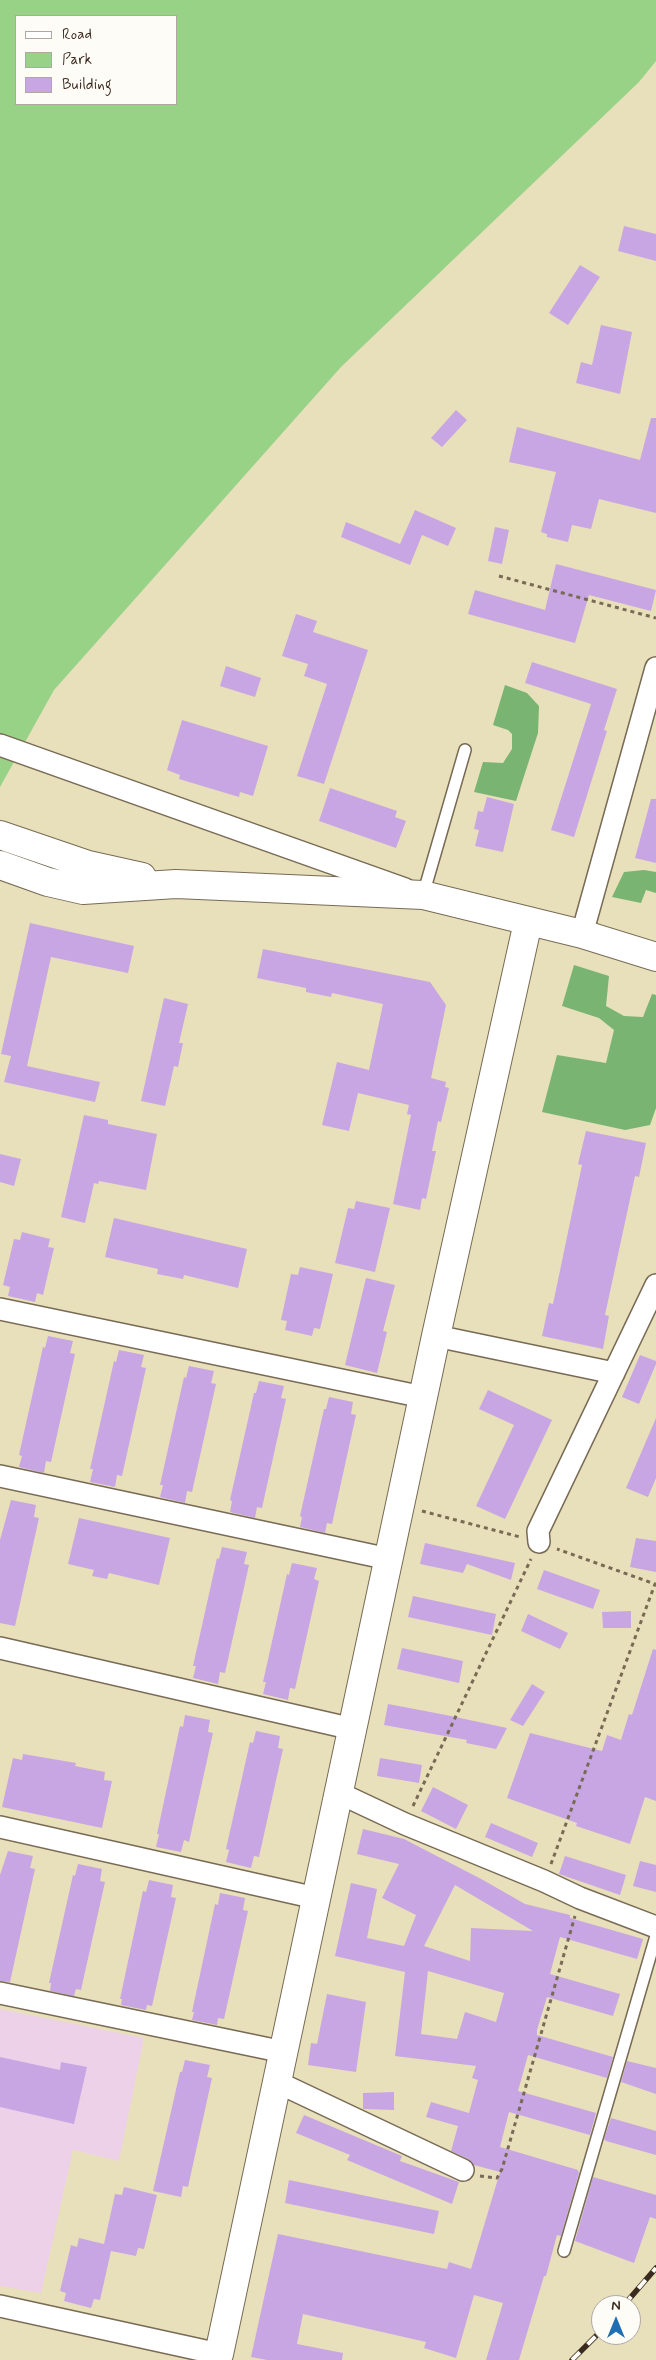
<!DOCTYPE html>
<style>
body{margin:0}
#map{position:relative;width:656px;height:2360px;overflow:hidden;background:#e8e0ba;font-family:Mynerve,sans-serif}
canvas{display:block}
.legend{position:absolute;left:15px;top:15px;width:162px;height:90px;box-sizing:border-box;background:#fdfcf7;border:1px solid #afa8a0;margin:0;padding:6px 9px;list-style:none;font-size:15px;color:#3b2a1e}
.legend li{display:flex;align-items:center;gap:10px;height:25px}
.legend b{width:25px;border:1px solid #afa8a0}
.north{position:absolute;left:591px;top:2295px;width:50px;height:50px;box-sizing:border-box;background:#fdfcf7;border:1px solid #afa8a0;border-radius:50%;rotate:0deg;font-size:14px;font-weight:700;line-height:20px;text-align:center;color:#3b2a1e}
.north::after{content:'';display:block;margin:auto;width:18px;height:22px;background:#1f6fb2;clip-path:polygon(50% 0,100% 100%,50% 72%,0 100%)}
</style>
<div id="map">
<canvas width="656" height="2360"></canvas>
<ul class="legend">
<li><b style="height:6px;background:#fff"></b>Road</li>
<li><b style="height:14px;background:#97d286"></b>Park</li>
<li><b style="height:14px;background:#c8a6e3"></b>Building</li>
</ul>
<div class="north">N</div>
</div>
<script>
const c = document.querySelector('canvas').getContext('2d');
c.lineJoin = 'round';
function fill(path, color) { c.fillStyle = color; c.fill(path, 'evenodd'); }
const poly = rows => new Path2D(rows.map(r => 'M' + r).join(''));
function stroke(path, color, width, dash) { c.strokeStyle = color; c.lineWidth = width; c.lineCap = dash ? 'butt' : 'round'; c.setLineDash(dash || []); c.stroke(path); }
fill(poly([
 [0,2009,144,2038,119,2161,73,2150,41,2293,0,2286]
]), '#edd1e9');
fill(poly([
 [0,0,656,0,656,61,639,82,341,367,54,690,0,787],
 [16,16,176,16,176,104,16,104]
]), '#97d286');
fill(poly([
 [505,685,527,693,539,706,538,733,516,801,474,792,483,762,503,763,512,749,512,734,508,730,493,725],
 [644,870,656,872,656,893,646,890,641,903,612,897,624,872],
 [574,965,609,976,606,1006,624,1016,643,1017,652,994,656,995,656,1108,650,1125,625,1130,542,1112,557,1055,606,1063,614,1030,599,1018,562,1006]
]), '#79b473');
fill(poly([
 [624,226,656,234,656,261,618,251],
 [580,265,600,277,568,325,549,313],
 [601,325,632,332,620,394,576,383,581,362,592,365],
 [456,410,467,420,442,447,431,438],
 [651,418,656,418,656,513,599,499,591,529,572,525,568,542,547,537,547,534,541,532,556,472,509,462,517,427,640,460],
 [415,510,456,528,448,546,422,535,410,565,341,537,346,522,400,544],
 [495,527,509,530,502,564,488,561],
 [556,564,656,590,651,611,589,595,575,643,468,614,475,590,545,610],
 [296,614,317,621,313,632,368,650,324,784,297,776,327,684,304,676,308,664,282,656],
 [532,662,617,689,604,730,607,731,574,837,551,830,591,704,525,683],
 [226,666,261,678,255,697,220,686],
 [182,720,268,746,253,796,240,792,239,797,179,779,180,775,167,770],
 [330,788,397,811,395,817,406,821,396,848,319,821],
 [487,797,514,804,503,852,475,846,479,830,474,829,478,811,483,812],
 [651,799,656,799,656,863,635,858],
 [30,923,134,946,128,973,51,957,27,1066,100,1082,95,1102,4,1082,11,1056,1,1054],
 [263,949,430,982,446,1005,431,1078,446,1082,445,1087,449,1088,441,1122,438,1121,432,1151,436,1151,426,1199,422,1198,420,1210,393,1204,411,1115,407,1114,409,1105,358,1093,349,1131,322,1125,337,1062,369,1070,383,1004,332,993,331,997,306,992,306,988,257,978],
 [164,998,188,1004,179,1043,183,1043,178,1067,174,1066,165,1106,141,1101],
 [84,1115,108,1120,108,1124,157,1134,146,1190,99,1181,98,1184,94,1183,85,1223,61,1217],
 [586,1131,646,1143,639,1177,635,1176,605,1315,609,1316,603,1349,542,1336,549,1303,553,1304,582,1165,578,1164],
 [0,1154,21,1159,14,1186,0,1182],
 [356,1201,390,1208,375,1272,335,1263,348,1208,354,1209],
 [114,1218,247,1249,238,1288,184,1275,183,1279,157,1274,158,1269,105,1257],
 [22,1232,50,1239,48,1247,54,1248,43,1295,37,1293,35,1302,8,1296,10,1287,3,1285,14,1239,20,1240],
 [300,1267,333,1274,320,1329,314,1328,312,1336,285,1330,287,1321,281,1320,291,1274,298,1275],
 [366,1278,395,1285,383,1331,387,1332,377,1373,345,1365],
 [48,1336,73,1341,70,1353,75,1354,51,1462,46,1461,44,1473,19,1467,22,1456,19,1455,43,1347,45,1348],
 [119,1350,144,1355,141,1367,146,1368,122,1476,117,1475,115,1487,90,1482,93,1469,90,1469,114,1361,116,1362],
 [640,1355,656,1361,656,1364,639,1404,622,1397],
 [189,1366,214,1371,211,1383,216,1384,192,1492,187,1491,185,1503,160,1497,163,1485,160,1485,184,1377,186,1378],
 [259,1381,284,1386,281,1398,286,1399,262,1508,257,1507,255,1518,230,1512,232,1501,230,1500,254,1393,256,1393],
 [488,1390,552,1420,505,1519,476,1506,514,1425,479,1409],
 [329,1397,353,1402,351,1414,356,1415,332,1524,327,1523,325,1533,300,1527,302,1517,300,1516,324,1409,326,1409],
 [656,1418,656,1478,648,1497,626,1488],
 [11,1500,36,1505,34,1517,39,1518,15,1626,0,1623,0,1540],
 [79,1518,170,1538,159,1585,109,1573,107,1579,92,1576,94,1570,68,1564],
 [636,1538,656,1541,656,1572,630,1567],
 [425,1543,515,1563,511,1580,467,1564,463,1573,420,1564],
 [222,1547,247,1552,244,1564,249,1565,225,1673,220,1672,218,1684,193,1678,196,1666,193,1666,217,1558,219,1559],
 [292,1563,317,1568,314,1579,319,1581,295,1689,290,1688,288,1700,263,1694,266,1682,263,1682,287,1574,289,1575],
 [544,1570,600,1590,593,1609,537,1589],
 [413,1596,496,1614,492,1635,408,1617],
 [631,1611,631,1628,603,1628,602,1612],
 [528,1614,568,1633,560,1649,521,1631],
 [402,1648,463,1661,459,1683,397,1669],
 [653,1649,656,1650,656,1801,645,1797,630,1844,576,1826,577,1823,507,1798,530,1733,602,1751,607,1735,621,1740,629,1714,632,1715],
 [532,1684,545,1692,523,1726,510,1720],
 [388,1704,446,1715,507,1728,496,1749,466,1743,467,1740,384,1725],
 [185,1715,210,1720,208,1732,213,1733,189,1842,184,1840,181,1852,156,1847,159,1834,157,1834,180,1726,183,1727],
 [256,1731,280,1736,278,1748,283,1749,259,1857,254,1856,251,1868,226,1862,229,1850,226,1849,250,1742,253,1743],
 [23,1754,76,1763,75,1766,105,1772,104,1780,112,1781,102,1828,2,1807,13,1758,22,1760],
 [380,1758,422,1765,419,1783,377,1776],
 [433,1787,468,1805,456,1829,421,1811],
 [491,1823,538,1843,532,1857,485,1837],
 [363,1829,404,1839,483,1880,525,1904,570,1915,570,1918,643,1939,637,1959,560,1937,550,1974,620,1994,613,2016,547,1997,537,2030,537,2035,613,2057,607,2078,528,2055,518,2091,596,2113,590,2135,509,2112,500,2147,578,2170,579,2173,561,2236,557,2235,546,2276,544,2276,519,2360,486,2360,503,2303,474,2295,456,2358,424,2348,426,2342,303,2314,297,2344,343,2353,342,2360,267,2360,251,2357,278,2234,447,2269,449,2262,471,2269,500,2172,474,2165,468,2159,451,2151,458,2126,426,2117,431,2102,469,2113,478,2080,472,2078,476,2066,395,2056,405,1972,335,1956,351,1883,377,1889,367,1938,404,1946,416,1915,382,1898,399,1864,357,1854],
 [455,1885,533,1931,471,1928,470,1961,424,1946],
 [428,1971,504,1993,496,2022,465,2012,457,2039,421,2034],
 [8,1851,33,1856,30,1868,35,1869,10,1982,0,1981,0,1875],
 [565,1856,626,1875,620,1895,559,1874],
 [640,1861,656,1865,656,1892,633,1886],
 [78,1864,102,1869,100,1881,105,1882,81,1990,76,1989,74,1996,50,1991,51,1983,49,1983,73,1875,75,1876],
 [149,1880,173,1885,171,1897,176,1898,152,2006,147,2005,146,2010,121,2005,122,1999,120,1999,143,1891,146,1892],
 [220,1893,245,1898,243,1910,248,1911,224,2019,218,2018,217,2025,192,2020,194,2012,192,2012,215,1904,218,1905],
 [327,1994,366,2002,356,2072,308,2065,311,2043,317,2044],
 [0,2057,60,2070,61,2062,87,2067,74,2124,0,2107],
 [185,2060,210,2065,207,2077,212,2078,188,2187,183,2186,181,2197,153,2191,180,2072,182,2072],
 [627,2061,656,2068,656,2094,621,2082],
 [394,2092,394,2110,363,2109,363,2093],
 [304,2115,402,2156,400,2161,459,2182,452,2204,347,2160,350,2155,296,2133],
 [611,2118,656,2131,656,2155,606,2141,604,2139],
 [593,2177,656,2195,656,2219,650,2217,634,2263,575,2241],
 [289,2180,439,2211,434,2234,285,2203],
 [124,2187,157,2195,144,2249,138,2248,136,2256,111,2251,100,2300,94,2299,91,2308,64,2301,66,2293,60,2291,71,2245,77,2247,79,2238,104,2244,115,2194,122,2195]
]), '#c8a6e3');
const lane = poly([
 [423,895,465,750],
 [564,2251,656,1936]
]);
const street = poly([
 [0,745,405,889],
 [582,934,656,668],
 [0,1309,423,1397],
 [436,1336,614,1373],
 [0,1476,389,1559],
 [539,1542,538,1531,656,1285],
 [0,1648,353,1729],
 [339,1793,405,1824,544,1881,580,1898,656,1927],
 [0,1827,316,1898],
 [0,1993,284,2052],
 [277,2082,463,2170],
 [0,2306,219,2354,218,2360]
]);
const secondary = poly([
 [219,2354,436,1336,528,922]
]);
const primary = poly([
 [0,835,88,865,142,877],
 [0,865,48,882,83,890,176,884,423,895,582,934,656,957]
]);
stroke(lane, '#786a55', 14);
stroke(street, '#786a55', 24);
stroke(secondary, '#786a55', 30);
stroke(primary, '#786a55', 30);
stroke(poly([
 [499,576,656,618],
 [422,1511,520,1537],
 [413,1806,531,1559],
 [551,1864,655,1584,557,1549],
 [480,2176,497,2178,502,2169,575,1916]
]), '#786a55', 3, [4, 4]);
stroke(lane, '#fff', 11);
stroke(street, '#fff', 21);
stroke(secondary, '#fff', 28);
stroke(primary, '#fff', 28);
const rail = poly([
 [624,2305,656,2268],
 [572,2360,601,2331]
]);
stroke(rail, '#3b2a1e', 5.5);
stroke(rail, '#fdfcf7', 4, [11]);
</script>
